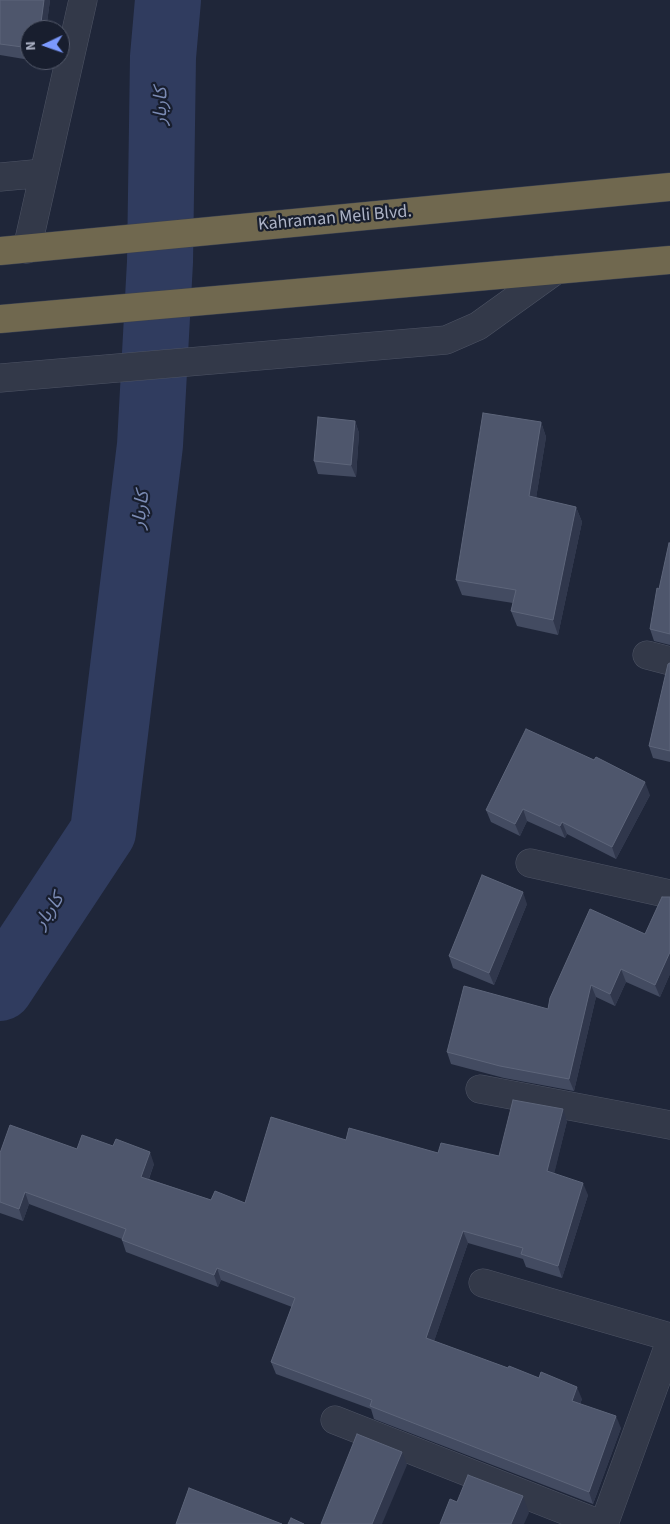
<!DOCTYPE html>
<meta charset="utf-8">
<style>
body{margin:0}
#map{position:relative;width:670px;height:1524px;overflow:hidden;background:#1f2639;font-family:"Source Sans 3",sans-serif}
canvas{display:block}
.north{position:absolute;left:20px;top:20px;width:50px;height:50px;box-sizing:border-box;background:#181e2e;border:1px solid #545a6b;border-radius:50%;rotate:267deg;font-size:14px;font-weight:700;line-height:20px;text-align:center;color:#adb3c6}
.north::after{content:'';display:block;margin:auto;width:18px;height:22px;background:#7b99fd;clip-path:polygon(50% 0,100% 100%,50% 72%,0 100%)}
</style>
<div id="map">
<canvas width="670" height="1524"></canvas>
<div class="north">N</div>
</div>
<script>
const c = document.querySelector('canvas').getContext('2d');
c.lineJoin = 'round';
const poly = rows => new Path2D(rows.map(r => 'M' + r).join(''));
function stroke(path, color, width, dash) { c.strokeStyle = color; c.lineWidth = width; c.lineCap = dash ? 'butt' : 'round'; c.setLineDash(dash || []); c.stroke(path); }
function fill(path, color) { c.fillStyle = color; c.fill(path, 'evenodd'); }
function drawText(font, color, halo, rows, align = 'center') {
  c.font = font + ' "Source Sans 3","Noto Sans Arabic",sans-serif'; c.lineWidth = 4.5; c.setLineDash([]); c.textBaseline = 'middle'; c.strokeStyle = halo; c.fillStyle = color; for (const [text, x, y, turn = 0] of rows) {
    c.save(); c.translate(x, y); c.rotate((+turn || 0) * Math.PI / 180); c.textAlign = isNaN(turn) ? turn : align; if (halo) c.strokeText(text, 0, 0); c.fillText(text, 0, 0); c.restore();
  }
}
stroke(poly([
 [0,988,103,832,150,445,160,262,163,57,168,0]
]), '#303c5f', 66);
const minor = poly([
 [0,177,44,173],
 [27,249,83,0],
 [0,378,446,340,478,326,556,270],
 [647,655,670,661],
 [530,863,670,894],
 [480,1089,670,1125],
 [483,1283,670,1337],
 [335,1420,600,1524],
 [604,1524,670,1342]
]);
const highway = poly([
 [0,251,670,187],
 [0,319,670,260]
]);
stroke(minor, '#4d5364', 29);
stroke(highway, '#3a4051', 29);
stroke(minor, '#333949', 28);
stroke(highway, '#70684f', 28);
fill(poly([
 [0,0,50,0,46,30,30,30,30,60,0,55],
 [355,421,359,433,356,477,318,474,314,461],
 [541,422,546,437,536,498,576,507,582,522,558,635,517,626,511,611,513,603,462,595,456,580],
 [670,543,670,645,654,641,650,629],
 [670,663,670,762,653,758,649,746],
 [650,795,616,859,567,834,565,838,527,821,520,836,491,822,486,810],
 [670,897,670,974,660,997,626,982,615,1006,596,997,574,1091,504,1078,451,1064,447,1052,548,1009,645,934],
 [527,904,494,985,453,968,449,956],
 [567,1121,554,1173,588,1195,562,1278,526,1267,523,1259,468,1243,434,1341,582,1399,580,1404,621,1428,593,1504,374,1419,371,1409,276,1374,271,1362,292,1307,221,1280,218,1287,126,1252,122,1240,122,1239,29,1204,23,1221,0,1213,0,1153,77,1149,154,1164,149,1179,211,1200,245,1203,346,1140,438,1153,499,1156]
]), '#434b61');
fill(poly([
 [44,0,50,0,46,30,40,30],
 [355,421,359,433,356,477,351,465],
 [541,422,546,437,534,511,529,496],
 [576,507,582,522,558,635,553,620],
 [645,782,650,795,616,859,612,847],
 [523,809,527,821,520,836,515,824],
 [562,822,567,834,565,838,560,826],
 [523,892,527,904,494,985,489,973],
 [670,952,670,974,660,997,655,985],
 [621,969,626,982,615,1006,610,994],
 [591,985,596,997,574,1091,569,1079],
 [563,1109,567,1121,552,1183,547,1171],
 [150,1152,154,1164,145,1189,141,1177],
 [583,1183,588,1195,562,1278,558,1266],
 [25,1192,29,1204,23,1221,19,1209],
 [463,1231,468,1243,431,1350,426,1338],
 [217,1268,221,1280,218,1287,214,1275],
 [577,1387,582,1399,576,1413,572,1401],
 [616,1416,621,1428,593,1504,589,1492],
 [402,1452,407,1465,382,1524,372,1524],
 [523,1496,529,1513,524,1524,511,1524]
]), '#30374c');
const building = poly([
 [0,0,44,0,40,30,30,30,30,48,0,44,0,0],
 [483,413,541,422,529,496,576,507,553,620,511,611,516,590,456,580,483,413],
 [318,417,355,421,351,465,314,461,318,417],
 [669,543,670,543,670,634,650,629,657,588,659,589,669,543],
 [670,663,670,751,649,746,668,664,670,663],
 [526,729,594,760,596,757,645,782,612,847,562,822,560,826,523,809,515,824,486,810,526,729],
 [482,875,523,892,489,973,449,956,482,875],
 [662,897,670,897,670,952,655,985,621,969,610,994,591,985,569,1079,500,1066,447,1052,464,986,548,1009,550,998,590,909,645,934,662,897],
 [513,1100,563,1109,547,1171,583,1183,558,1266,521,1254,523,1248,463,1231,426,1338,508,1368,509,1366,539,1378,541,1372,577,1387,572,1401,616,1416,589,1492,370,1406,372,1400,271,1362,295,1298,217,1268,214,1275,122,1240,126,1229,25,1192,19,1209,0,1202,0,1153,10,1125,77,1149,82,1135,113,1146,116,1139,150,1152,141,1177,211,1200,215,1191,245,1203,271,1117,346,1140,349,1128,438,1153,441,1143,499,1156,513,1100],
 [357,1434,402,1452,372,1524,321,1524,357,1434],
 [468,1475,523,1496,511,1524,440,1524,450,1499,457,1502,468,1475],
 [189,1488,282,1524,176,1524,189,1488],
 [291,1518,304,1524,288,1524,291,1518]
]);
fill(building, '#4e566c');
stroke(building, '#5d657a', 1);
drawText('18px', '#adb3c6', '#181e2e', [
 ["Kahraman Meli Blvd.",335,219,-5]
]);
drawText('italic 19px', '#7b8bb4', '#181e2e', [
 ["کاربار",162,106,-89],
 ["کاربار",142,510,-83],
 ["کاربار",50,912,-56]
]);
</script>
